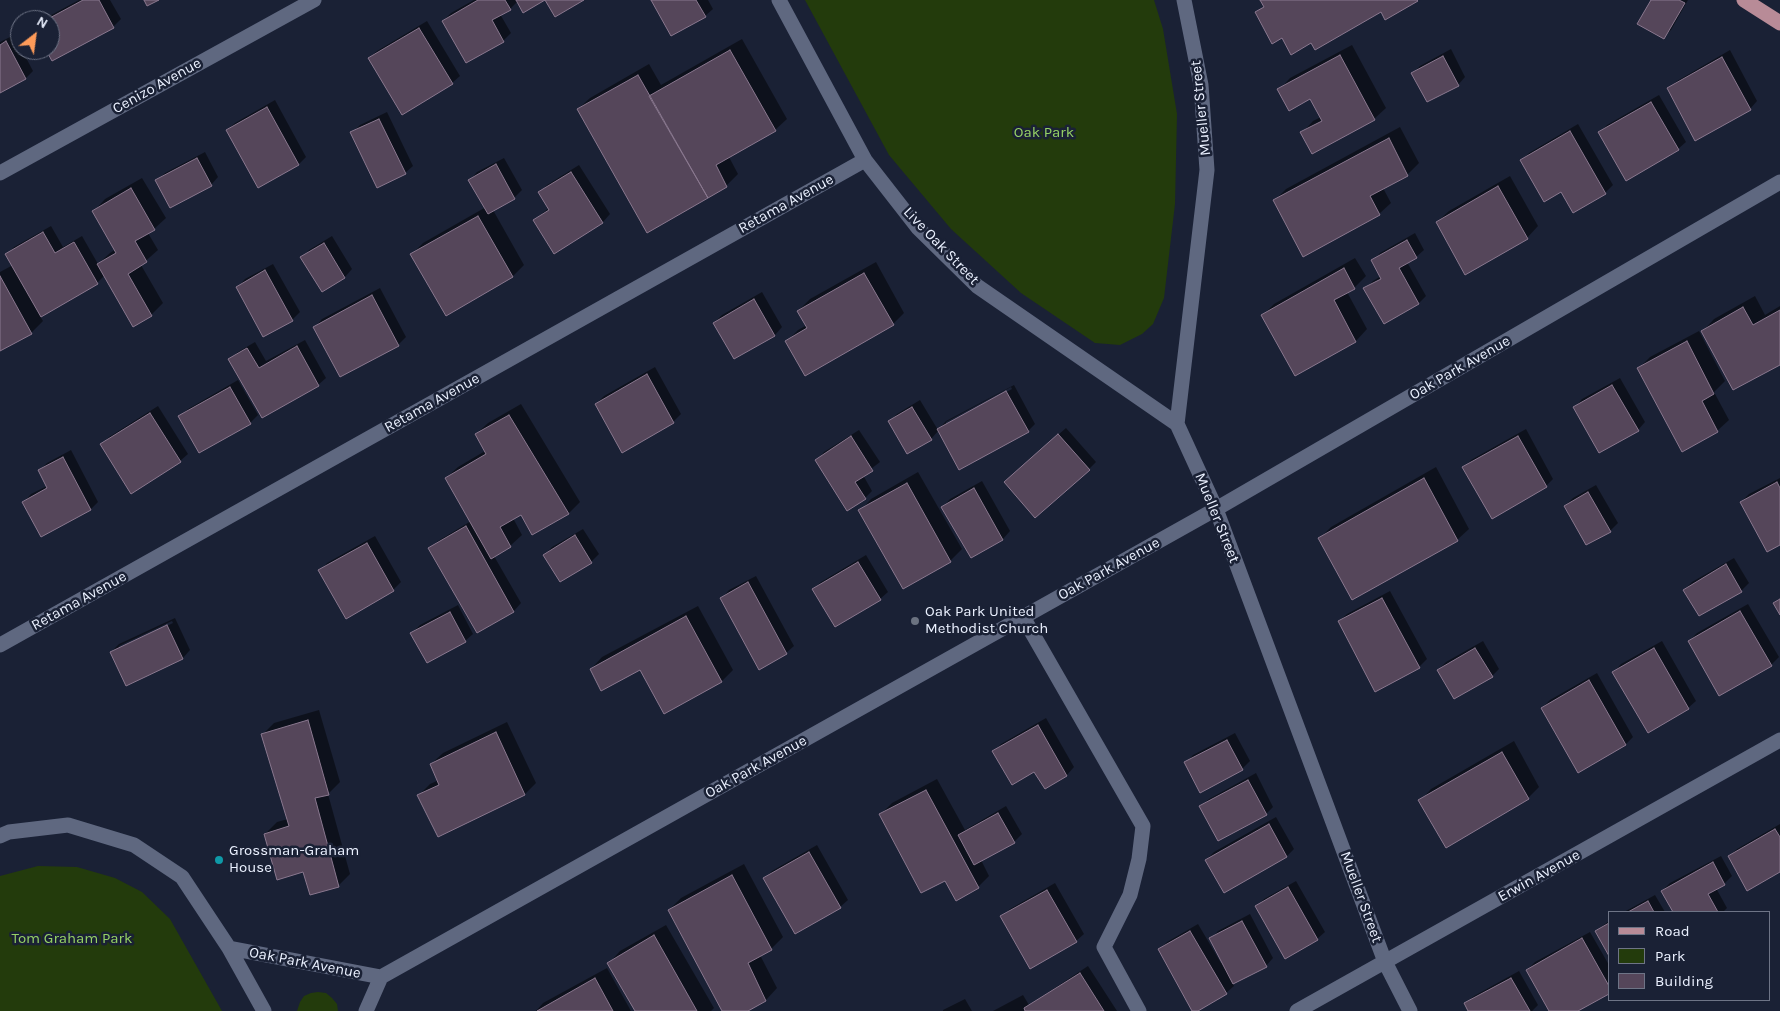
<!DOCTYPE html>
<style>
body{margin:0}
#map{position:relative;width:1780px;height:1011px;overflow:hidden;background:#1a2135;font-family:Karla,sans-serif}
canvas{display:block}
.legend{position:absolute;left:1608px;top:911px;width:162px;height:90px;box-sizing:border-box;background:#1a2135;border:1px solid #6e7486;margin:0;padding:6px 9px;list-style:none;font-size:15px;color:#ebf1ff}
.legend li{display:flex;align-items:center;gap:10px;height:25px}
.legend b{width:25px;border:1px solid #6e7486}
.north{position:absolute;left:10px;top:10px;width:50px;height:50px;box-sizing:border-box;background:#1a2135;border:1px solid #6e7486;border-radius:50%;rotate:30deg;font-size:14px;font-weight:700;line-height:20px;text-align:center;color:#ebf1ff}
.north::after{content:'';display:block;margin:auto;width:18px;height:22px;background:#fe9b59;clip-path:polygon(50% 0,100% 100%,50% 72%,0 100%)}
</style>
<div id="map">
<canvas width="1780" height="1011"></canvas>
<ul class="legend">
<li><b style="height:6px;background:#b88b97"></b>Road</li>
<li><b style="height:14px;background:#233b0c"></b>Park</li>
<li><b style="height:14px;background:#55465a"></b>Building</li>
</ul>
<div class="north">N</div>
</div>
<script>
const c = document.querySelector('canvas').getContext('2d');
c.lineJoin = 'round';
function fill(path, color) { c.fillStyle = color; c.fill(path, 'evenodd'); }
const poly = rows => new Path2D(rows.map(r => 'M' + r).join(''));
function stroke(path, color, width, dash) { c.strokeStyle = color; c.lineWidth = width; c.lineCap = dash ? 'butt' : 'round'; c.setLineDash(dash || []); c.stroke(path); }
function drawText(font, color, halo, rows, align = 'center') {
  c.font = font + ' Karla,sans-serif'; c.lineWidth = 5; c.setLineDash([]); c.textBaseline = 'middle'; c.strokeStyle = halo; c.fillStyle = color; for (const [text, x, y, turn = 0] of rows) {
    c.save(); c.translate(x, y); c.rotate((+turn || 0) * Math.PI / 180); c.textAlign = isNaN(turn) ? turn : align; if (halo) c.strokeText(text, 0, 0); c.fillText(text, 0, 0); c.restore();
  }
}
fill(poly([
 [805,0,1154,0,1163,29,1177,114,1175,204,1164,298,1153,324,1142,334,1120,345,1095,343,1021,293,951,229,889,155],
 [38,866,77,867,115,878,142,892,170,919,222,1011,0,1011,0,876],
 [318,992,326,993,332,998,337,1004,338,1011,297,1011,300,1002,304,996,311,993]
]), '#233b0c');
fill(poly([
 [79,0,110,0,121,19,113,27,53,59,48,50,50,50,50,20,42,20],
 [474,0,542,0,518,1,510,9,500,14,511,33,503,41,443,21,451,13],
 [652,0,708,0,713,9,705,16],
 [1653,0,1688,0,1671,30,1663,38],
 [427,21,460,76,452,83,369,58,377,51],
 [14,35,20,46,20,50,22,50,33,71,26,78,0,92,0,42],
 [742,39,787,119,775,130,729,157,738,174,726,186,647,231,578,109,590,98,649,64,661,85],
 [1352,45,1386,108,1374,119,1313,152,1302,133,1313,121,1321,117,1310,98,1279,90,1290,78],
 [1451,49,1465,77,1458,85,1413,73,1420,66],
 [1730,50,1757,101,1750,109,1669,88,1677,81],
 [1659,95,1686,142,1678,149,1600,132,1607,125],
 [275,100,306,157,299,164,227,130,235,123],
 [387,112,413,166,405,173,352,133,360,125],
 [1578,124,1613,185,1605,193,1561,190,1522,160,1529,153],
 [1400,127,1419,163,1407,175,1383,188,1391,203,1379,214,1275,200,1286,189],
 [205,152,218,177,211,185,157,181,165,173],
 [504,158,522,190,514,198,493,210,524,265,513,276,446,314,412,254,423,243,486,207,470,180,477,172],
 [579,165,610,214,603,222,554,252,534,220,549,208,540,193,547,185],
 [1510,176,1538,226,1527,238,1437,222,1449,211],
 [142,178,166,218,154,229,148,233,158,250,141,265,163,303,151,315,133,325,105,275,97,283,40,316,43,321,31,333,0,350,0,272,13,265,7,254,14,247,51,226,63,247,82,236,98,264,110,253,116,249,94,211,105,199],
 [1415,233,1424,250,1416,257,1407,262,1426,296,1419,303,1384,323,1365,289,1373,281,1381,276,1373,261,1380,253],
 [332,236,352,269,345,277,322,291,302,258,309,250],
 [1355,258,1366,276,1354,288,1347,292,1367,329,1356,341,1295,375,1262,316,1274,304],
 [876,262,904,313,893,324,787,341,798,330,807,325,798,311,810,299],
 [273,264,300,312,292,320,238,287,245,279],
 [380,288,406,337,398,345,315,327,322,319],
 [762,292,782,327,775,335,735,358,714,323,722,315],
 [1755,296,1765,315,1780,306,1780,364,1703,331,1714,319],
 [1699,331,1725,381,1714,392,1729,420,1717,431,1639,368,1650,357],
 [305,340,326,378,318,385,263,417,230,359,238,352,255,342,266,361],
 [655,367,681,414,673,422,596,404,604,396],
 [1620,378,1645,422,1638,430,1575,407,1582,399],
 [238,380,258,415,250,423,180,416,188,409],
 [1014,385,1035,424,1028,431,939,430,931,439,889,422,897,414,920,400,938,430,946,421],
 [1011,387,1012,389,946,425,946,422],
 [521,404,580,502,569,513,533,534,522,513,513,518,522,535,510,546,494,556,521,603,514,611,478,631,430,548,438,541,471,521,446,478,458,467,485,451,476,434,488,423],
 [158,406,188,454,180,461,102,445,109,437],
 [1066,428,1096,462,1089,469,1013,474],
 [1526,429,1553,479,1546,486,1464,468,1471,460],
 [859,430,880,462,863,475,872,491,865,498,817,460,824,452],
 [71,450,98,502,91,509,42,536,24,502,31,494,47,486,39,471,47,463],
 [1436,467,1469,529,1457,540,1320,538,1331,527],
 [918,472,962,549,950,561,903,588,860,511,871,499],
 [1780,478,1780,544,1741,502,1749,494],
 [982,481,1010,531,1003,539,972,556,943,507,950,499],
 [1596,485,1618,523,1610,531,1565,506,1573,498],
 [583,529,599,554,591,562,545,555,552,547],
 [375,536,401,582,393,590,346,617,320,571,327,563],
 [866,555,888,592,880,599,813,589,821,582],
 [1734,558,1749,583,1741,591,1684,590,1692,582],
 [756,576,794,646,786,653,722,598,729,590],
 [1390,591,1427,659,1419,667,1339,621,1347,614],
 [1748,604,1779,657,1771,665,1689,641,1697,633],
 [458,605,473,634,465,641,412,633,420,625],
 [698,606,733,670,722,681,641,668,591,669,602,657],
 [175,618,190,650,183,658,126,684,111,652,119,644],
 [172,621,173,623,119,649,119,646],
 [1483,641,1499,669,1492,676,1438,670,1446,662],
 [1662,641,1696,701,1688,708,1614,672,1621,664],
 [1597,673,1633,737,1626,744,1579,772,1542,708,1550,700],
 [319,710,340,782,328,794,350,874,338,886,304,870,265,834,277,822,288,819,263,734,274,723],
 [1046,718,1074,767,1067,775,1045,787,1035,770,994,751,1001,744],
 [507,722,536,783,525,794,438,835,419,795,430,784,439,780,431,764,443,753],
 [1235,733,1250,761,1242,769,1186,763,1193,755],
 [1514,741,1539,787,1528,798,1420,801,1431,789],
 [1256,773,1273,807,1266,814,1201,806,1209,799],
 [937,779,965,830,1006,806,1022,834,1014,842,981,860,989,876,978,887,945,879,880,815,892,803],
 [1276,817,1294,849,1287,856,1206,860,1214,852],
 [1780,824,1780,870,1729,856,1737,849],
 [817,845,848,900,840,907,765,878,772,871],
 [1721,856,1732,876,1724,884,1716,888,1727,908,1723,912,1674,912,1662,891,1670,883],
 [744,864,783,937,771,949,760,955,777,988,766,1000,745,1011,723,1011,669,910,681,898],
 [1296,881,1325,932,1317,939,1257,906,1264,899],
 [1055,883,1084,934,1076,941,1002,917,1010,909],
 [1655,895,1665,912,1624,912],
 [1250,914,1273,958,1266,966,1233,983,1234,986,1226,993,1194,1011,1159,950,1167,942,1198,924,1221,963,1223,962,1211,939,1218,931],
 [1609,921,1609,954,1596,931],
 [666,925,714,1008,711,1011,636,1011,609,963,620,951],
 [1590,932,1609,965,1609,992,1575,1011,1551,1011,1527,970,1535,962],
 [1088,966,1117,1011,993,1011,1023,995,1029,1005],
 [607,968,631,1011,536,1011,543,1003],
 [1519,971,1538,1005,1532,1011,1470,1011,1466,1003,1474,996],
 [965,999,972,1011,943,1011,943,1010]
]), '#0007');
const building = poly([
 [83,0,99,0,114,28,52,61,46,50,50,50,50,20,46,20,83,0],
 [144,0,159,0,147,6,144,0],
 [478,0,505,0,511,10,492,20,504,42,466,63,442,21,478,0],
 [516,0,545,0,523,13,516,0],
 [545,0,584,0,555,17,545,0],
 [651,0,696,0,706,17,671,36,651,0],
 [1260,0,1417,0,1418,1,1385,20,1381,12,1315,50,1311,43,1291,55,1282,38,1272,44,1255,12,1264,7,1260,0],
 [1651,0,1679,0,1685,3,1664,39,1637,24,1651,0],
 [419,28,453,84,402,115,368,58,419,28],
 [6,41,26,79,0,93,0,45,6,41],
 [730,50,776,131,716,165,727,187,708,198,649,96,730,50],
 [1340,55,1375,120,1312,154,1300,132,1322,121,1310,99,1289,111,1277,89,1340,55],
 [1443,56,1459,86,1427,102,1411,73,1443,56],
 [1722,57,1751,110,1695,141,1667,88,1722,57],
 [638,75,708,198,647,233,577,109,638,75],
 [1651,102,1679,150,1626,181,1598,132,1651,102],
 [267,107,299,165,258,188,226,130,267,107],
 [379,119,406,174,377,188,350,132,379,119],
 [1570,131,1606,194,1573,213,1561,192,1544,202,1520,160,1570,131],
 [1389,138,1408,176,1370,196,1380,215,1303,257,1273,200,1389,138],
 [197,158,212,186,170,208,155,180,197,158],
 [496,164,515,199,488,214,468,180,496,164],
 [571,172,603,223,554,254,533,220,549,210,538,192,571,172],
 [1498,186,1528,239,1465,275,1436,222,1498,186],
 [131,188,155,230,135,241,147,262,128,274,152,316,133,327,97,264,116,253,92,211,131,188],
 [478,216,513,277,446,316,410,254,478,216],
 [43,232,55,253,74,242,98,284,41,317,5,254,43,232],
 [1407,240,1417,258,1399,268,1419,304,1384,324,1363,288,1381,279,1371,260,1407,240],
 [324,243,345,278,322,292,300,257,324,243],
 [1344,268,1355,289,1334,300,1356,342,1295,376,1261,315,1344,268],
 [265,270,293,321,263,337,236,287,265,270],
 [864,273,894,325,805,376,785,341,807,328,797,311,864,273],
 [0,276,32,334,0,351,0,276],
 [372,295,399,346,340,377,313,327,372,295],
 [754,299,775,336,734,359,713,323,754,299],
 [1743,307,1753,325,1780,310,1780,365,1733,390,1701,331,1743,307],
 [1687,341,1714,394,1702,401,1718,432,1682,452,1637,368,1687,341],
 [297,346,319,386,262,418,228,359,247,348,259,368,297,346],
 [647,374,674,423,622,453,595,404,647,374],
 [1612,385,1639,431,1599,453,1573,407,1612,385],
 [230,387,251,424,199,453,178,416,230,387],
 [1006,391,1029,432,959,470,937,429,1006,391],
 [912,407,932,440,907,454,888,421,912,407],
 [150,413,181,462,131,494,100,444,150,413],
 [509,415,569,514,532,535,521,515,500,527,511,547,491,559,445,478,486,454,475,434,509,415],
 [1058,434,1090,470,1035,518,1004,482,1058,434],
 [851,436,873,471,855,482,866,499,847,511,815,460,851,436],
 [1518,436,1547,487,1492,519,1462,467,1518,436],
 [63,457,91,510,41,537,22,502,47,488,38,470,63,457],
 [1424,478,1458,541,1352,600,1318,538,1424,478],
 [1777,482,1780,488,1780,545,1767,552,1740,502,1777,482],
 [907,483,951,562,903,589,858,510,907,483],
 [974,488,1003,540,971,558,941,507,974,488],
 [1588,492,1611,532,1586,545,1564,506,1588,492],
 [466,526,514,612,477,633,428,548,466,526],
 [575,535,592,563,560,582,543,555,575,535],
 [367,543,394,591,346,619,318,570,367,543],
 [858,562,881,600,835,627,812,589,858,562],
 [1726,564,1742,592,1699,616,1683,590,1726,564],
 [748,582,787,654,759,670,720,598,748,582],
 [1382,598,1420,668,1375,692,1338,621,1382,598],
 [1780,599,1780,615,1773,603,1780,599],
 [1740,611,1772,666,1719,696,1688,641,1740,611],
 [450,612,466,642,427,663,410,633,450,612],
 [686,616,722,682,664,714,640,670,601,691,590,669,686,616],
 [167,625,183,659,126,686,110,652,167,625],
 [1475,648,1493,677,1454,699,1437,670,1475,648],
 [1654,648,1689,709,1648,733,1612,672,1654,648],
 [1589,680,1626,745,1578,773,1541,708,1589,680],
 [308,720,329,795,315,798,339,887,310,895,303,872,277,880,264,834,289,826,261,734,308,720],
 [1038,725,1067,776,1045,789,1034,772,1012,785,992,751,1038,725],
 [496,732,525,795,438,837,417,795,439,785,430,764,496,732],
 [1227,740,1243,770,1200,793,1184,762,1227,740],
 [1502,752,1529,799,1446,848,1418,800,1502,752],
 [1248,780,1267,815,1218,841,1199,806,1248,780],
 [926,790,979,888,956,901,945,881,921,893,879,814,926,790],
 [998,813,1015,843,974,865,958,835,998,813],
 [1269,824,1287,857,1224,893,1205,860,1269,824],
 [1775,829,1780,837,1780,872,1747,891,1728,856,1775,829],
 [809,852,841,908,795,934,763,878,809,852],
 [1713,862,1725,885,1708,894,1718,912,1673,912,1661,891,1713,862],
 [732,875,772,950,748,963,766,1001,748,1011,722,1011,668,910,732,875],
 [1288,887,1318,940,1285,959,1255,906,1288,887],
 [1047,890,1077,942,1030,969,1000,916,1047,890],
 [1648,901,1654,912,1628,912,1648,901],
 [1242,921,1267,967,1233,984,1209,938,1242,921],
 [1609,923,1609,956,1595,931,1609,923],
 [1190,931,1227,994,1198,1011,1192,1011,1158,949,1190,931],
 [654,935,697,1011,635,1011,607,963,654,935],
 [1582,938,1609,986,1609,994,1578,1011,1549,1011,1526,970,1582,938],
 [1080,973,1104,1011,1025,1011,1024,1008,1080,973],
 [595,978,613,1011,537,1011,595,978],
 [1511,978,1530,1011,1468,1011,1464,1003,1511,978]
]);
fill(building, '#55465a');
stroke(building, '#8a788f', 1);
stroke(poly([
 [779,0,865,160,918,228,977,286,1177,424],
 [1184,0,1201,85,1207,170,1177,424,1216,509,1385,962,1410,1011],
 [0,173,314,0],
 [1023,617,1143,826,1139,859,1130,895,1104,947,1139,1011],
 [0,645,865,160],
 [0,836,9,832,68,825,134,845,182,877,229,948,264,1011],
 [229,948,381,977,1216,509,1780,182],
 [366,1011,381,977],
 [1297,1011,1780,740]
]), '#5f6880', 15);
stroke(poly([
 [1744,0,1780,23]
]), '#b88b97', 15);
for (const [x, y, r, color] of [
 [915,621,5,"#6b7280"],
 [219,860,5,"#0f9aa8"]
]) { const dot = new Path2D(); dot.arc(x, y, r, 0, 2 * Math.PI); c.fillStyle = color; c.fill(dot); stroke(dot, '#1a2135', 2); }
drawText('15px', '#ebf1ff', '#1a2135', [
 ["Cenizo Avenue",157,86,-29],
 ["Mueller Street",1201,108,-96],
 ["Retama Avenue",786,204,-29],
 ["Live Oak Street",941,246,46],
 ["Oak Park Avenue",1460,368,-30],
 ["Retama Avenue",432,403,-29],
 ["Mueller Street",1217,518,68],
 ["Oak Park Avenue",1109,569,-29],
 ["Retama Avenue",79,601,-29],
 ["Oak Park Avenue",756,767,-29],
 ["Erwin Avenue",1539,876,-29],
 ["Mueller Street",1361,897,70],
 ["Oak Park Avenue",305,963,11]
]);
drawText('15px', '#97d366', '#1a2135', [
 ["Oak Park",1044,133],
 ["Tom Graham Park",72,939]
]);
drawText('15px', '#ebf1ff', '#1a2135', [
 ["Oak Park United",925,612],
 ["Methodist Church",925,629],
 ["Grossman-Graham",229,851],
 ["House",229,868]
], 'left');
</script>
